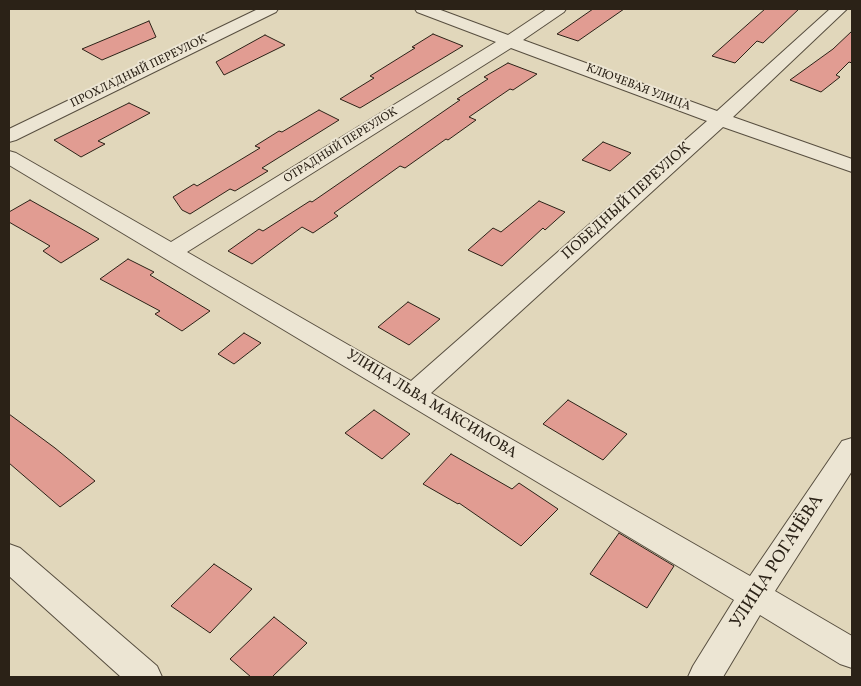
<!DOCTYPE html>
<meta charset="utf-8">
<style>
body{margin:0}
#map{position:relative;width:861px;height:686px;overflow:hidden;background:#e1d7bb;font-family:Vollkorn,serif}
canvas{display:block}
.frame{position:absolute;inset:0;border:10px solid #2b2217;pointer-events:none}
</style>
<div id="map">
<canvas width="861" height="686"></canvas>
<div class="frame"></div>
</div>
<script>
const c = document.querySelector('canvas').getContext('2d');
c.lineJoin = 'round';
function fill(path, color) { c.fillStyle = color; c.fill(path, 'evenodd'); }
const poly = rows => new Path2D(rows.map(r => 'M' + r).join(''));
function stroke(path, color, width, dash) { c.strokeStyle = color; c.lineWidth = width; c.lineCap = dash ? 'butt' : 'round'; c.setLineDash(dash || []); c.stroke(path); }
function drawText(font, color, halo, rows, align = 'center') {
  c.font = font + ' Vollkorn,serif'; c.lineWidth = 4; c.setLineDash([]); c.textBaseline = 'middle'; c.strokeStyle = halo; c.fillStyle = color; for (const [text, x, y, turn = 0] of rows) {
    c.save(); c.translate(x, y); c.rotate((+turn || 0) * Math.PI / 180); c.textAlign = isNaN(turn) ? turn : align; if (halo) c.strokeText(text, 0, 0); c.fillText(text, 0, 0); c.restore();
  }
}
const building = poly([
 [593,9,624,9,578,41,557,34,593,9],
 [765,9,799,9,763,43,757,41,735,63,712,56,765,9],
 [149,21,156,37,102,60,82,49,149,21],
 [852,31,852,63,849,62,836,75,840,77,821,92,790,80,833,49,852,31],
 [433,34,463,46,360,108,340,99,374,78,370,76,415,48,412,47,433,34],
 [265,35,285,45,224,75,216,62,265,35],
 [508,63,537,74,513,90,510,89,469,117,476,120,448,140,446,139,405,168,400,166,334,213,338,216,313,233,302,227,252,264,228,251,259,229,263,231,310,201,312,202,460,100,457,99,488,79,484,77,508,63],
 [129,103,150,113,98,141,105,144,81,157,54,140,129,103],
 [319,110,339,120,262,168,268,171,235,191,230,189,190,214,182,210,173,197,194,184,197,186,260,148,255,146,279,131,282,132,319,110],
 [603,142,631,153,610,171,582,160,603,142],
 [30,200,80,228,99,239,61,263,43,251,50,246,9,222,9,212,30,200],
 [539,201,565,212,545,230,543,228,502,266,468,250,493,228,501,232,539,201],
 [128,259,154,272,150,275,210,311,182,331,155,314,160,311,100,279,128,259],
 [408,302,440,319,409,345,378,327,408,302],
 [244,333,261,343,234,364,218,354,244,333],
 [568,400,627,434,603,460,543,424,568,400],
 [374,410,410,434,382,459,345,433,374,410],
 [9,414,55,448,95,481,60,507,9,463,9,414],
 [451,454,512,489,519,483,558,509,521,546,459,503,458,504,423,484,451,454],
 [619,533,674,566,647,608,590,574,619,533],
 [214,564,252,589,210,633,171,606,214,564],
 [274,617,307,643,272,677,251,677,230,659,274,617]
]);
fill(building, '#e19c92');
stroke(building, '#2b2217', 1);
const street = poly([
 [258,9,278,9,276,12,16,140,9,142,9,129,258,9],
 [415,9,438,9,508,35,547,9,566,9,564,12,523,40,717,111,830,9,847,9,733,117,852,159,852,172,723,127,431,393,750,576,842,441,852,438,852,471,775,591,852,636,852,668,840,664,760,615,723,677,688,677,693,666,734,600,9,165,9,151,16,153,171,242,496,42,417,12,415,9],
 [511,48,707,121,411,381,187,252,511,48],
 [9,544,20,548,157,666,162,677,121,677,9,576,9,544]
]);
stroke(street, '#584f40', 2);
fill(street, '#ece5d3');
drawText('12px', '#2b2217', '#ece5d3', [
 ["ПРОХЛАДНЫЙ ПЕРЕУЛОК",139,72,-26],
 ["КЛЮЧЕВАЯ УЛИЦА",638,88,21],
 ["ОТРАДНЫЙ ПЕРЕУЛОК",341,146,-32]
]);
drawText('15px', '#2b2217', '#ece5d3', [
 ["ПОБЕДНЫЙ ПЕРЕУЛОК",627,202,-42],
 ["УЛИЦА ЛЬВА МАКСИМОВА",431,405,31]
]);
drawText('18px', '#2b2217', '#ece5d3', [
 ["УЛИЦА РОГАЧЁВА",778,562,-57]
]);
</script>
